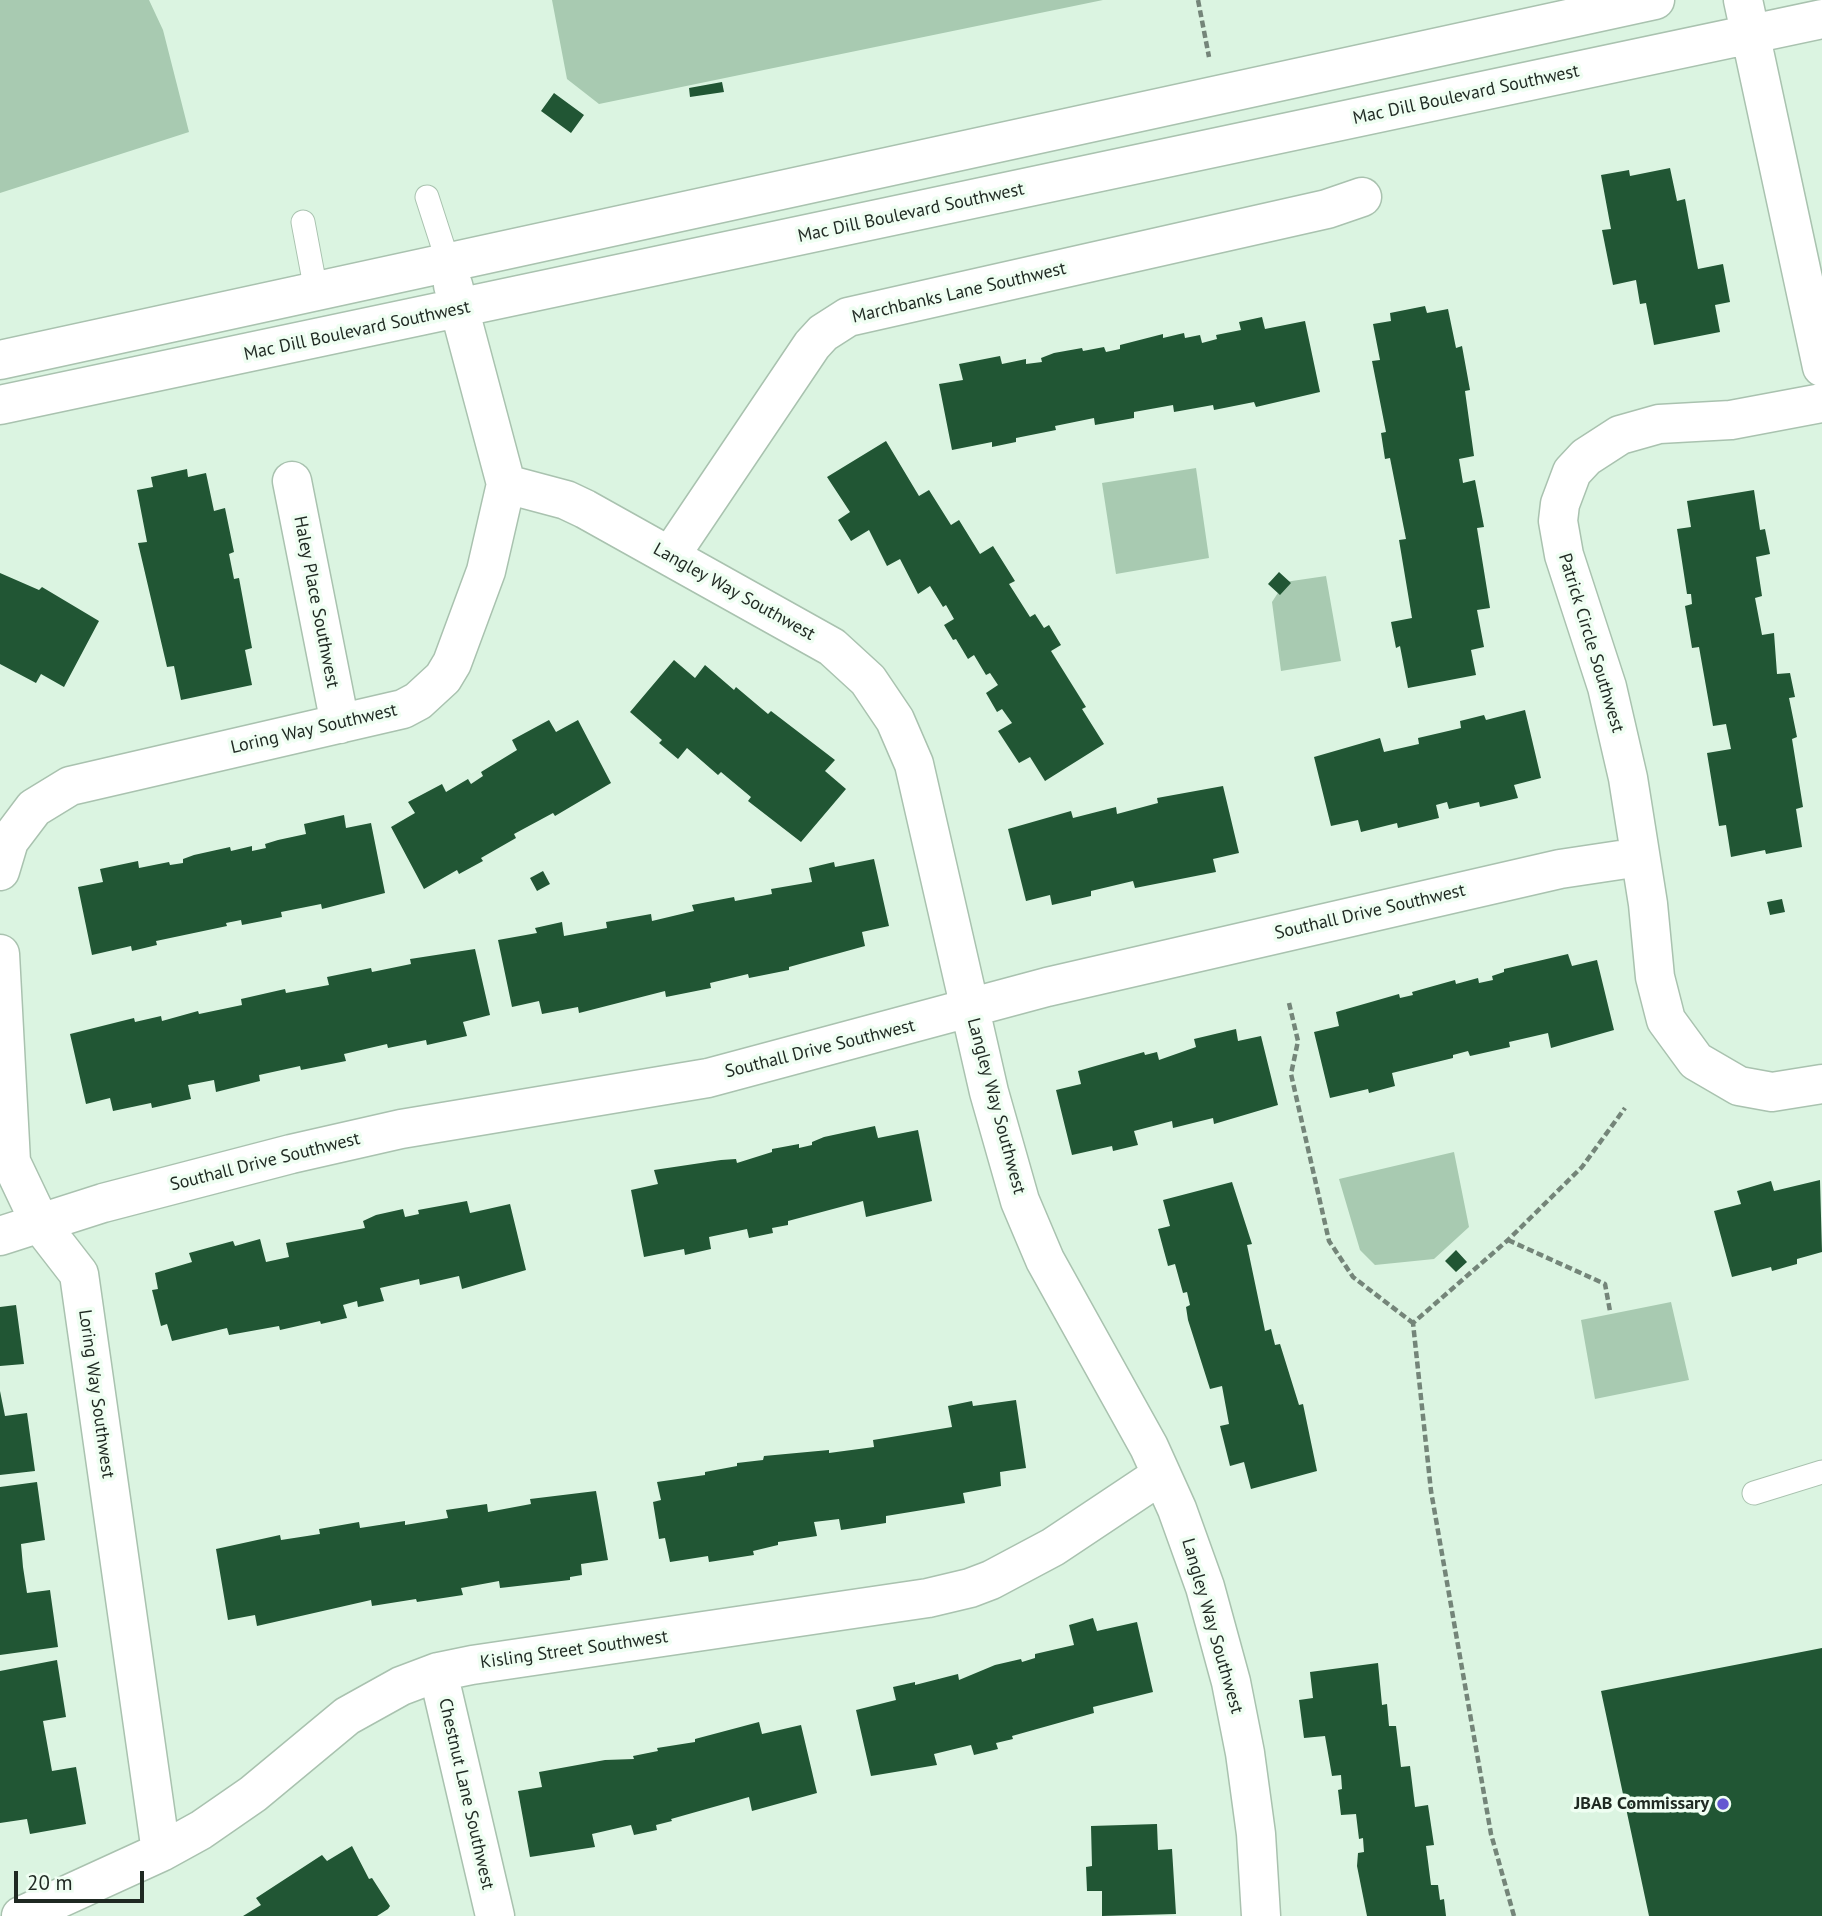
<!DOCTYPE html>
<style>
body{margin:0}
#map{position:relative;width:1822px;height:1916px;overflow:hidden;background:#dbf4e1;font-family:"PT Sans",sans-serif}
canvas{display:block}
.scale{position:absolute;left:14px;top:1871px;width:130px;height:32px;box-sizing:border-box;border:4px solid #1f2922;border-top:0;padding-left:9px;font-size:21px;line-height:24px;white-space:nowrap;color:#1f2922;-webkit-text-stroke:5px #effef2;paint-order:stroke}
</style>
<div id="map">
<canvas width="1822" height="1916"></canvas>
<div class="scale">20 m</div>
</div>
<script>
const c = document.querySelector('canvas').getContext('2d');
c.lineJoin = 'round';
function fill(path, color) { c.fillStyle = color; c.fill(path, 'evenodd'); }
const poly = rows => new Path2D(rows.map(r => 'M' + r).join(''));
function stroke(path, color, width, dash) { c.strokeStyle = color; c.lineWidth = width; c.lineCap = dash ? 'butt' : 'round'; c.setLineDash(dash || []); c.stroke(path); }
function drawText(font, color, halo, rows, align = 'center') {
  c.font = font + ' "PT Sans",sans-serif'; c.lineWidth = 7; c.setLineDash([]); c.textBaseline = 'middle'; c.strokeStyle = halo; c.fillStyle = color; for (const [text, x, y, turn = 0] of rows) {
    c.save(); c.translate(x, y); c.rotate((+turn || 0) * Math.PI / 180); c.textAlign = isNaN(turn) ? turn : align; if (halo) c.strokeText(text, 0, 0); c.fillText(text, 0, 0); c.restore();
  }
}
fill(poly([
 [0,0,149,0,163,30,189,132,0,193],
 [552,0,1103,0,599,104,567,79],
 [1196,468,1209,558,1116,574,1102,483],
 [1326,576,1341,661,1281,671,1272,602,1285,582],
 [1454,1152,1469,1227,1434,1259,1375,1265,1360,1250,1339,1179],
 [1671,1302,1689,1380,1595,1399,1581,1320]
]), '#a8cab1');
fill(poly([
 [722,82,724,92,690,97,689,88],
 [554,93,584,115,571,133,541,111],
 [1670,168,1677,201,1685,199,1698,269,1723,264,1730,302,1715,305,1720,332,1654,345,1646,303,1640,304,1636,280,1613,285,1602,230,1611,229,1601,175,1629,170,1630,176],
 [1425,306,1427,313,1448,309,1456,348,1462,346,1470,390,1465,391,1474,456,1459,459,1463,483,1475,480,1484,527,1477,528,1490,608,1477,610,1484,647,1471,650,1476,675,1408,688,1400,646,1396,648,1391,622,1412,618,1399,540,1406,539,1390,458,1385,459,1381,433,1386,432,1372,361,1380,360,1373,324,1391,321,1390,313],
 [1262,317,1265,329,1305,321,1320,392,1256,407,1254,402,1214,410,1213,405,1174,412,1173,405,1134,412,1134,418,1095,425,1094,418,1055,426,1056,430,1016,438,1016,442,992,447,992,442,952,450,939,384,963,380,959,364,1000,356,1002,364,1026,359,1026,364,1042,362,1041,358,1054,353,1082,348,1083,351,1104,347,1106,352,1120,349,1120,345,1163,334,1163,338,1184,333,1185,338,1200,335,1202,343,1217,339,1216,335,1241,330,1239,322],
 [886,441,919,496,929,490,951,525,959,520,980,554,993,546,1015,581,1009,584,1030,617,1035,614,1044,628,1049,625,1061,645,1051,651,1086,707,1082,709,1104,744,1045,781,1030,757,1019,763,998,731,1012,723,1002,709,997,712,986,693,998,685,990,673,986,675,974,655,968,659,956,639,953,640,944,625,954,619,946,605,943,607,930,586,918,594,900,559,887,566,869,530,851,541,838,520,850,512,827,477],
 [187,469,188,477,206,473,214,511,225,508,234,552,229,554,234,579,239,578,252,648,245,650,252,685,181,700,174,666,167,667,138,543,147,542,137,490,153,487,151,477],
 [1754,490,1760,530,1765,529,1770,554,1756,557,1762,596,1755,598,1762,635,1774,633,1777,674,1790,673,1795,697,1789,698,1797,737,1792,739,1803,807,1796,809,1802,847,1766,854,1765,850,1731,857,1726,825,1719,826,1707,753,1731,749,1726,724,1713,726,1699,647,1692,648,1685,606,1692,604,1691,594,1687,594,1677,529,1691,527,1687,501],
 [1279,572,1291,583,1280,595,1268,584],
 [0,573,39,590,42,587,99,621,64,687,41,674,36,683,0,664],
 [674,660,695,678,705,665,734,690,736,687,768,714,771,711,835,760,825,771,846,789,801,842,748,801,751,797,721,772,718,775,687,748,678,759,659,743,662,740,630,712],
 [1525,710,1541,778,1514,785,1518,798,1480,807,1479,802,1449,809,1447,802,1436,805,1439,818,1398,828,1397,823,1361,832,1358,820,1331,826,1314,757,1380,738,1384,752,1419,744,1418,738,1461,728,1460,721,1484,715,1486,720],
 [549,720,556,732,578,720,611,783,555,816,553,813,514,834,516,838,481,858,483,861,459,874,457,870,424,889,391,827,415,813,408,802,442,784,446,792,468,779,471,784,483,776,481,772,517,750,512,740],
 [1223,786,1239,853,1213,859,1216,872,1135,888,1133,881,1091,891,1091,896,1052,905,1050,895,1026,901,1008,829,1071,811,1073,818,1116,807,1117,814,1158,803,1157,798],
 [344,815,346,828,371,823,385,893,322,909,321,904,281,912,282,917,242,925,241,920,226,923,227,926,156,941,157,945,132,951,131,946,92,955,78,887,103,882,100,869,138,861,139,868,169,862,170,865,183,863,183,859,194,855,230,847,231,851,252,846,252,851,266,848,265,844,278,840,306,834,304,824],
 [874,859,889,926,862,932,865,946,789,967,789,970,749,978,748,974,710,983,711,988,666,997,665,991,579,1013,578,1007,542,1014,539,1001,512,1007,498,940,537,933,535,928,562,922,564,936,607,928,606,922,651,914,652,921,694,911,692,905,734,897,735,901,772,894,771,889,812,882,809,868,834,862,835,867],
 [543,871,550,884,537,891,530,878],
 [1782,899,1785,912,1770,915,1767,902],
 [475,949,490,1015,463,1022,467,1036,427,1045,426,1040,388,1048,387,1044,344,1054,346,1061,301,1070,300,1066,259,1075,260,1081,216,1092,214,1080,188,1085,191,1099,152,1108,151,1103,113,1111,110,1098,86,1104,70,1034,134,1018,135,1022,161,1016,162,1021,198,1011,199,1014,242,1005,241,999,285,989,286,993,329,985,327,977,371,968,372,972,411,964,410,959],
 [1568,954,1572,966,1597,960,1614,1030,1551,1048,1548,1033,1509,1042,1510,1047,1470,1056,1468,1051,1453,1055,1453,1058,1392,1073,1395,1086,1369,1093,1368,1089,1330,1098,1314,1032,1339,1026,1336,1012,1399,994,1400,998,1413,995,1412,992,1455,980,1456,984,1478,978,1479,983,1493,980,1492,976,1504,972,1504,969],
 [1236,1029,1238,1041,1261,1036,1278,1105,1214,1124,1213,1118,1173,1128,1172,1121,1157,1125,1134,1131,1138,1145,1113,1151,1112,1146,1072,1155,1056,1090,1081,1084,1078,1071,1144,1052,1145,1055,1157,1052,1159,1060,1196,1047,1194,1039],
 [875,1126,878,1138,918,1130,932,1201,866,1217,863,1201,788,1221,788,1225,772,1228,773,1233,749,1238,747,1229,709,1237,711,1249,685,1255,684,1249,644,1257,631,1190,658,1184,654,1170,721,1160,736,1159,737,1163,772,1152,772,1149,799,1144,799,1148,812,1145,812,1142,824,1137],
 [1820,1180,1822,1252,1797,1259,1797,1264,1772,1271,1771,1267,1732,1277,1714,1211,1741,1204,1737,1191,1771,1181,1774,1191],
 [1232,1182,1252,1244,1247,1245,1265,1331,1271,1329,1275,1345,1280,1344,1299,1405,1303,1404,1317,1471,1251,1489,1244,1462,1230,1466,1220,1426,1229,1424,1222,1386,1210,1389,1188,1320,1186,1307,1190,1305,1187,1292,1183,1293,1175,1264,1168,1266,1158,1229,1170,1226,1163,1200],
 [467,1201,470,1213,510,1204,526,1270,462,1289,459,1276,420,1285,419,1279,380,1288,384,1301,358,1307,357,1301,343,1305,347,1318,321,1324,320,1321,280,1330,279,1326,229,1335,227,1328,172,1341,167,1324,161,1326,152,1290,158,1289,155,1273,192,1262,189,1253,233,1241,235,1246,260,1239,266,1262,289,1257,286,1243,365,1228,363,1221,376,1215,403,1209,405,1217,419,1214,418,1210],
 [1456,1250,1467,1262,1456,1272,1445,1261],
 [16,1305,24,1364,0,1366,0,1307],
 [0,1391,5,1416,27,1413,35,1471,0,1475],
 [1016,1400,1026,1468,1000,1472,1001,1486,963,1493,965,1503,886,1516,886,1523,841,1530,839,1519,814,1522,817,1536,778,1542,778,1545,753,1551,754,1555,709,1562,708,1556,670,1562,665,1538,659,1539,653,1502,661,1500,657,1482,705,1475,705,1472,737,1466,737,1463,763,1460,764,1456,829,1450,829,1453,874,1447,873,1440,952,1427,948,1406,972,1401,973,1406],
 [37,1482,45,1540,21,1544,23,1567,27,1593,50,1590,58,1647,0,1655,0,1487],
 [596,1491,608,1560,581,1564,582,1575,570,1577,570,1580,500,1588,499,1581,461,1588,463,1595,417,1602,416,1599,372,1606,371,1600,257,1626,255,1615,228,1620,216,1549,280,1535,281,1540,320,1534,319,1529,359,1522,360,1528,405,1521,405,1525,448,1518,446,1510,487,1504,488,1512,531,1504,530,1499],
 [1093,1618,1097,1631,1137,1622,1153,1692,1093,1707,1094,1713,1012,1736,1013,1739,996,1743,998,1749,974,1755,971,1745,934,1754,937,1765,871,1776,856,1710,896,1700,893,1687,915,1682,915,1685,958,1674,959,1680,995,1665,1021,1659,1022,1662,1035,1658,1035,1654,1074,1645,1069,1625],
 [1822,1648,1822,1916,1649,1916,1601,1691],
 [57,1660,66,1717,43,1721,52,1771,76,1767,86,1824,30,1834,27,1819,0,1823,0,1671],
 [1378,1663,1382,1705,1387,1704,1389,1726,1396,1726,1401,1767,1410,1766,1415,1807,1428,1805,1434,1845,1426,1846,1431,1885,1438,1885,1440,1900,1444,1899,1446,1916,1367,1916,1357,1866,1358,1853,1364,1852,1363,1838,1359,1839,1356,1814,1341,1815,1338,1790,1342,1789,1341,1775,1332,1776,1325,1736,1304,1738,1299,1700,1313,1698,1310,1672],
 [759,1722,762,1734,801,1725,817,1793,752,1811,749,1797,671,1819,672,1821,656,1825,657,1830,634,1835,631,1825,592,1834,595,1847,530,1857,518,1791,542,1787,539,1772,605,1760,634,1759,633,1756,658,1751,657,1748,695,1742,695,1739],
 [1157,1824,1158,1850,1172,1849,1176,1914,1102,1916,1102,1891,1087,1891,1086,1867,1092,1866,1091,1826],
 [352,1846,369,1879,372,1878,390,1906,388,1909,377,1916,243,1916,261,1905,256,1898,322,1855,327,1861]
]), '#215634');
const lane = poly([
 [427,197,448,262],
 [303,222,316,291],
 [1754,1493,1822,1472]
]);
const street = poly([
 [1743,0,1822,367],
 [0,360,1655,0],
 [1822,403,1731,420,1659,424,1620,435,1586,457,1572,472,1560,504,1558,521,1564,555,1607,687,1628,778,1648,904,1655,977,1666,1020,1696,1061,1739,1086,1772,1092,1822,1084],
 [0,405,1822,19],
 [292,481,340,724],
 [506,484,566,500,585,509,832,647,868,680,895,720,914,764,989,1092,1020,1201,1045,1260,1149,1447,1177,1509,1205,1587,1231,1682,1245,1753,1256,1834,1261,1916],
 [670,556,812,345,823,333,848,317,1327,209,1362,197],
 [0,871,9,841,34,808,70,786,403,709,418,701,443,678,452,663,486,571,506,484,453,285],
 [0,954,11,1162,41,1225,79,1274,161,1852],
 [0,1236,103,1203,291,1154,401,1129,708,1078,1047,987,1560,869,1640,857],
 [438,1672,495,1916],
 [21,1916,161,1852,201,1830,253,1794,347,1716,401,1686,438,1672,472,1665,928,1598,970,1588,991,1580,1053,1547,1161,1475]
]);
stroke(lane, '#a9c2af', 25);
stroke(street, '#a9c2af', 41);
stroke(poly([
 [1198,0,1209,57],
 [1289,1003,1298,1041,1291,1074,1329,1241,1353,1277,1413,1323],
 [1508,1240,1605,1284,1610,1311],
 [1514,1916,1491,1834,1431,1491,1413,1323,1508,1240,1582,1167,1625,1108]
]), '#748579', 4.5, [7, 3.5]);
stroke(lane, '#fff', 23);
stroke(street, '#fff', 38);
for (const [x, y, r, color] of [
 [1723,1804,7,"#6358d1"]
]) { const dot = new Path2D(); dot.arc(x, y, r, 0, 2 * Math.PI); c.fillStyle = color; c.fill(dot); stroke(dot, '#effef2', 2.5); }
drawText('18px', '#1f2922', '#effef2', [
 ["Mac Dill Boulevard Southwest",1466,95,-12],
 ["Mac Dill Boulevard Southwest",911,213,-12],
 ["Marchbanks Lane Southwest",959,293,-13],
 ["Mac Dill Boulevard Southwest",357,331,-12],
 ["Langley Way Southwest",734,592,29],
 ["Haley Place Southwest",316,602,79],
 ["Patrick Circle Southwest",1591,643,73],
 ["Loring Way Southwest",314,729,-13],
 ["Southall Drive Southwest",1370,912,-13],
 ["Southall Drive Southwest",820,1049,-14],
 ["Langley Way Southwest",996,1106,75],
 ["Southall Drive Southwest",265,1162,-14],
 ["Loring Way Southwest",96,1394,82],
 ["Langley Way Southwest",1212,1626,74],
 ["Kisling Street Southwest",574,1650,-8],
 ["Chestnut Lane Southwest",466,1794,77]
]);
drawText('bold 18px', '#1f2922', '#effef2', [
 ["JBAB Commissary",1709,1804]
], 'right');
</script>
